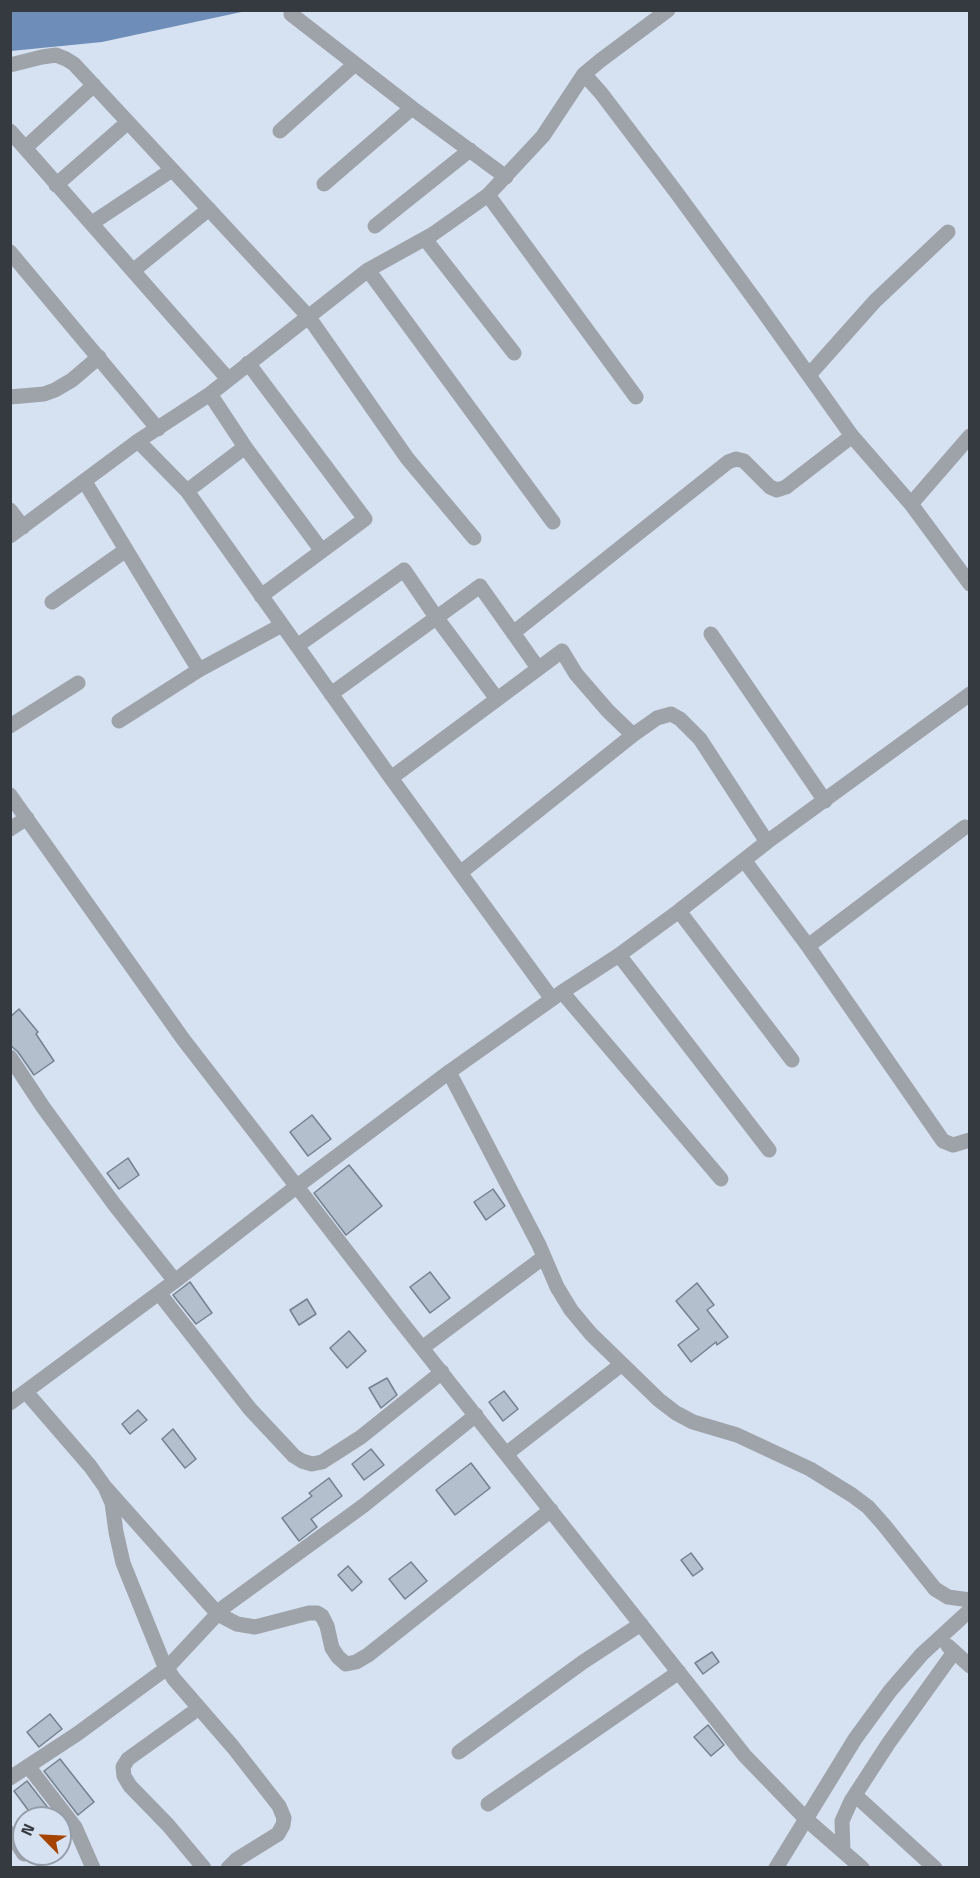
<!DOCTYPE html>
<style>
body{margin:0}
#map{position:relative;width:980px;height:1878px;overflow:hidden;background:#d6e1f1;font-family:"Titillium Web",sans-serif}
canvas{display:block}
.frame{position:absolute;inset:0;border:12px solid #353a40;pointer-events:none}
.north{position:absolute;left:12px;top:1806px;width:60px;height:60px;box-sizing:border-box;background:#d6e1f1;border:2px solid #969eaa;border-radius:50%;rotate:294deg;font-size:16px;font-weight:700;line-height:24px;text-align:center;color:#353a40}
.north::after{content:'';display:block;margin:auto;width:21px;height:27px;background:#a54400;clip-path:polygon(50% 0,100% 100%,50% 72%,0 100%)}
</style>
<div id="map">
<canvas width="980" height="1878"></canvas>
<div class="frame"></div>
<div class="north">N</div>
</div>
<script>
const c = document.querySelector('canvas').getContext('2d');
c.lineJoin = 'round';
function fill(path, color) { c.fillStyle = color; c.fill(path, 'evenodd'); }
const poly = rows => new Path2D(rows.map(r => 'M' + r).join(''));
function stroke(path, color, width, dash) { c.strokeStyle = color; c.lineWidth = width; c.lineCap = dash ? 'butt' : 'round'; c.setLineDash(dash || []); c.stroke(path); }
fill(poly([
 [10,11,11,10,246,11,102,42,11,51]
]), '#6e8eb9');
const building = poly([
 [19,1009,38,1032,36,1034,54,1061,34,1075,18,1052,10,1045,10,1017,19,1009],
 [312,1115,331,1139,308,1156,290,1132,312,1115],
 [128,1158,139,1175,119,1189,107,1173,128,1158],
 [349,1165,382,1206,346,1235,314,1193,349,1165],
 [493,1189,505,1206,486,1220,474,1202,493,1189],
 [430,1272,450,1298,430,1313,410,1287,430,1272],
 [190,1282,212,1313,196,1324,173,1295,190,1282],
 [697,1283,714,1305,707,1310,728,1337,717,1345,716,1342,691,1362,678,1345,699,1329,676,1301,697,1283],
 [307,1299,316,1314,299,1325,290,1310,307,1299],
 [349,1331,366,1351,347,1368,330,1348,349,1331],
 [387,1378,397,1395,381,1408,369,1388,387,1378],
 [504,1391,518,1409,503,1421,489,1402,504,1391],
 [138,1410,147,1420,130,1434,122,1424,138,1410],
 [173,1429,196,1459,185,1468,162,1439,173,1429],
 [371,1449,384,1465,364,1480,352,1464,371,1449],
 [471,1463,490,1488,455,1515,436,1490,471,1463],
 [329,1478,342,1496,311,1519,317,1527,299,1541,282,1518,312,1496,309,1493,329,1478],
 [691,1553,703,1569,693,1576,681,1560,691,1553],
 [411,1562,427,1581,405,1599,389,1579,411,1562],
 [348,1566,362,1582,352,1591,338,1575,348,1566],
 [712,1652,719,1662,703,1674,695,1663,712,1652],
 [50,1714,62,1729,39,1747,27,1732,50,1714],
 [708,1725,724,1745,711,1756,694,1737,708,1725],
 [60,1759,94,1802,78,1815,44,1771,60,1759],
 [27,1781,56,1818,34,1818,14,1791,27,1781]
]);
fill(building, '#b4bfce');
stroke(building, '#76818f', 1.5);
stroke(poly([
 [291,14,412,108,506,177],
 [10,65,42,57,56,55,66,59,74,64,308,316,407,458,474,538],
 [584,74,601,93,676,192,758,304,852,436,911,504,970,584],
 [10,131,228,379],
 [280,131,355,64],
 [25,148,94,85],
 [324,184,412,108],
 [56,185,127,123],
 [488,195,636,397],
 [92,223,172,170],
 [375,226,470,150],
 [425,239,514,353],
 [10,252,158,429],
 [134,270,209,209],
 [368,270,553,522],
 [248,363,365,519,261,596],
 [809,375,875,301,948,232],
 [210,394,245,447,322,551],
 [10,397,44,394,55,390,72,380,99,357],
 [138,441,187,491,391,778,552,999],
 [85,482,199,670],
 [187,491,245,447],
 [911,504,970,436],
 [10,510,23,527],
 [10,536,138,441,210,394,368,270,433,234,488,195,543,136,584,74,601,60,668,10],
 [52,602,126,550],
 [513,633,728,462,736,459,744,461,770,487,777,490,786,487,852,436],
 [711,634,825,801],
 [297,646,404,570,436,617,497,699],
 [331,694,480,586,538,668],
 [119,721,199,670,282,625],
 [10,726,78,683],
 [391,778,562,651,576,674,608,711,633,735],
 [10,795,183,1039,399,1319,745,1756,807,1820,862,1868],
 [10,829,27,818],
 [744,860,808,946,943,1141,953,1145,970,1140],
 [460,873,633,735,657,718,671,714,680,719,700,739,767,842],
 [679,911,792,1060],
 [808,946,965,827],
 [619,955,769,1150],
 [562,992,721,1179],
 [10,1057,43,1107,114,1204,175,1281],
 [449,1072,539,1245,557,1287,571,1310,591,1334,659,1400,676,1413,693,1422,737,1435,810,1469,852,1495,868,1507,884,1525,935,1589,948,1597,970,1600],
 [159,1293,250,1409,294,1456,302,1461,312,1464,322,1462,361,1437,442,1372],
 [422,1348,544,1257],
 [26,1392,90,1466,105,1487,112,1503,116,1532,123,1563,163,1662,174,1679,233,1747,279,1806,284,1818,283,1825,278,1834,236,1860,228,1868],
 [10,1403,175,1281,296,1187,449,1072,562,992,619,955,679,911,767,842,970,694],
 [506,1454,622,1364],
 [105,1487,218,1614,237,1624,255,1627,309,1613,317,1613,322,1616,327,1626,332,1648,338,1657,346,1664,356,1662,368,1655,551,1510],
 [948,1646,970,1666],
 [199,1708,128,1759,123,1767,124,1776,130,1786,168,1825,204,1868],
 [459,1752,583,1662,641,1624],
 [28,1766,75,1827,93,1868],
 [10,1778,77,1734,167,1668,224,1607,363,1506,476,1415],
 [855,1795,935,1868],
 [488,1804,679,1672],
 [10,1833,24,1854],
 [843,1851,842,1821,851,1801,888,1744,954,1652],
 [776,1868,855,1739,890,1691,922,1654,970,1610]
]), '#9ea3aa', 15);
</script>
